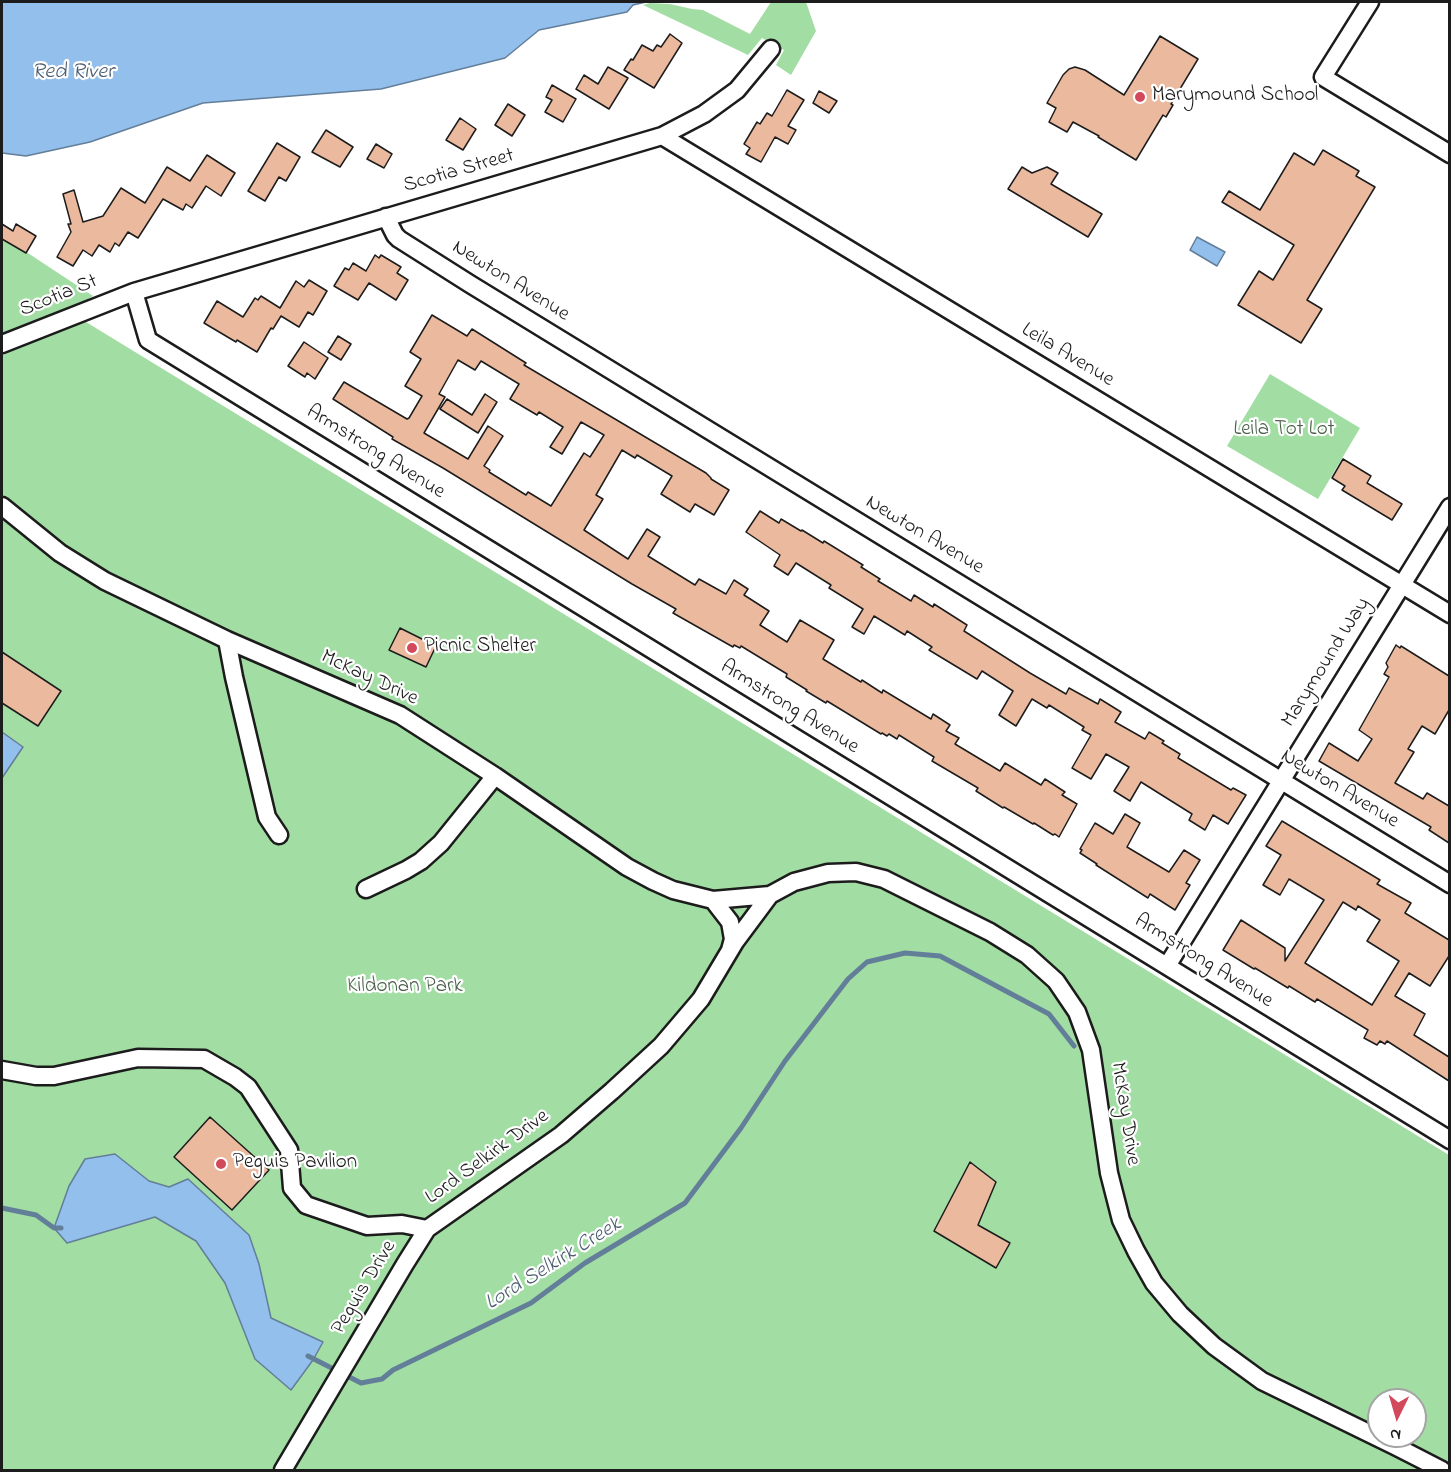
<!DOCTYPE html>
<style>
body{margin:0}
#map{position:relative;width:1451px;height:1472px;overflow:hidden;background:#fff;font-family:"Indie Flower",sans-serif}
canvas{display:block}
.frame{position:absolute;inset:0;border:3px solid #1c1c1c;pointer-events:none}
.north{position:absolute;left:1367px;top:1388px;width:60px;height:60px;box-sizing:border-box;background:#fff;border:2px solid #a4a4a4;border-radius:50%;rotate:185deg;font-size:16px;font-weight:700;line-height:24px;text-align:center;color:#1c1c1c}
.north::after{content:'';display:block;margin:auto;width:21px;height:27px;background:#d1495b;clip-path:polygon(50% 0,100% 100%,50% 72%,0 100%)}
</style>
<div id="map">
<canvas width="1451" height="1472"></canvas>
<div class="frame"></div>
<div class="north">N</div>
</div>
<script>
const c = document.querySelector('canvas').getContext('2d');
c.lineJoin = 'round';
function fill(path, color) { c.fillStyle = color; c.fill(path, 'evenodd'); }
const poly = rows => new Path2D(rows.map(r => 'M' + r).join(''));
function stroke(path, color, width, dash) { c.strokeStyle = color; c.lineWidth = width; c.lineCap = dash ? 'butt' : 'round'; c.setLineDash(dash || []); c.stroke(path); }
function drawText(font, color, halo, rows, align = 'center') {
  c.font = font + ' "Indie Flower",sans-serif'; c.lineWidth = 4.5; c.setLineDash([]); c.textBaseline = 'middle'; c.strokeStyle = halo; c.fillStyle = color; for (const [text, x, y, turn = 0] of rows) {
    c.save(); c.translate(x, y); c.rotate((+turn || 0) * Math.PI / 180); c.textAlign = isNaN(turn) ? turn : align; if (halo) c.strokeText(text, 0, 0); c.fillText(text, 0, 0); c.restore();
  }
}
fill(poly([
 [771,2,806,2,816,31,791,75,776,65,784,50,762,38,748,55,643,5,650,3,670,4,692,9,703,10,750,34],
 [2,236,93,296,68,311,1449,1155,1449,1470,2,1470],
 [1379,1400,1415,1400,1415,1436,1379,1436],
 [1270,374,1360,428,1318,499,1227,446]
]), '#a2dda3');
const water = poly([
 [2,2,646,2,633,5,627,12,539,30,505,58,381,89,203,103,90,142,26,156,2,153,2,2],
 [1197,237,1225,252,1217,266,1190,250,1197,237],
 [2,732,23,747,2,778,2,732],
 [115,1154,149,1181,169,1187,188,1179,249,1235,259,1264,271,1318,323,1342,313,1360,291,1390,255,1359,225,1283,196,1241,155,1217,67,1243,54,1228,69,1186,85,1159,115,1154]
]);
fill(water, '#93bfec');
stroke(water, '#637e99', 1.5);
stroke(poly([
 [2,1208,36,1215,54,1228,61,1228],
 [308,1356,361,1383,382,1379,393,1370,531,1303,585,1263,685,1203,741,1128,785,1061,848,979,867,962,905,953,940,956,1049,1014,1074,1046]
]), '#637e99', 5);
const building = poly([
 [670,34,682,43,654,88,624,70,631,59,633,60,642,45,653,51,657,45,661,47,670,34],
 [1160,36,1198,59,1171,104,1173,105,1166,117,1163,115,1136,160,1098,137,1099,136,1073,122,1067,132,1049,122,1056,108,1047,103,1063,75,1069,69,1075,67,1085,70,1124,95,1160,36],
 [608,67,628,78,609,109,576,89,584,75,598,84,608,67],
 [552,85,576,99,563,122,545,112,552,100,546,97,552,85],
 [787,90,804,100,788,126,796,130,788,144,775,137,761,162,746,154,750,148,744,144,757,122,760,124,767,113,772,116,787,90],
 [819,91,837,101,829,113,813,103,819,91],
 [508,104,525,115,512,136,495,125,508,104],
 [460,118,476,129,463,150,446,140,460,118],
 [326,130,353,147,340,167,312,152,326,130],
 [277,143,300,157,286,181,279,177,265,201,248,191,277,143],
 [376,144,392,154,384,168,367,159,376,144],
 [1323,150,1359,171,1356,176,1375,187,1307,300,1322,309,1301,343,1238,305,1259,271,1273,280,1294,245,1222,202,1229,191,1260,210,1294,153,1314,165,1323,150],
 [207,155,235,173,221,196,206,186,192,208,186,204,183,210,163,199,138,238,128,232,119,246,115,243,110,252,99,245,92,256,83,250,73,266,57,257,71,232,68,224,71,224,63,194,74,190,83,222,103,216,121,188,145,203,167,167,190,181,207,155],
 [1022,167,1032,173,1047,167,1058,173,1051,184,1102,214,1088,237,1008,189,1022,167],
 [2,224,13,231,16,224,36,236,26,253,2,239,2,224],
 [375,255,379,258,381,255,401,267,397,273,408,280,396,300,369,283,358,300,334,286,345,268,349,270,353,263,366,271,375,255],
 [309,280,327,291,313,315,308,312,299,327,281,316,273,329,271,328,257,352,237,340,236,342,204,323,217,301,243,317,255,298,258,300,261,296,280,308,296,281,304,287,309,280],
 [432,315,467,336,472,329,526,363,524,365,706,473,711,478,711,479,729,490,714,515,695,504,690,512,661,494,672,476,637,455,635,458,622,450,596,495,603,499,584,530,628,559,647,529,660,537,648,556,695,585,699,579,726,594,734,580,748,589,744,595,769,611,760,625,787,642,800,620,834,640,823,659,861,682,862,680,882,693,883,690,931,719,933,714,950,725,946,731,959,738,955,744,1000,771,1005,763,1041,785,1045,779,1065,792,1062,795,1077,804,1059,837,1055,834,1053,835,1034,823,1033,824,1004,807,1003,808,976,791,978,788,932,761,934,757,899,735,897,739,889,734,887,736,882,733,881,734,827,701,826,703,806,691,807,690,786,677,787,674,741,646,740,648,734,645,733,647,673,613,676,609,632,584,443,468,392,439,393,437,333,399,344,382,407,419,409,418,422,396,405,386,421,359,410,352,432,315],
 [458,360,475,370,481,361,519,384,510,399,537,415,539,412,563,427,550,447,562,454,581,422,604,435,590,457,584,453,551,506,528,492,526,495,489,472,490,470,484,466,503,436,488,426,468,459,424,433,445,397,439,394,458,360],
 [338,336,351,344,341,360,328,352,338,336],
 [304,342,328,358,315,379,307,373,305,377,288,366,304,342],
 [485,394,497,402,478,433,440,409,447,399,472,415,485,394],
 [1343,459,1371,476,1367,483,1402,504,1392,520,1342,490,1345,486,1332,478,1343,459],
 [760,511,779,523,781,519,801,531,802,530,823,543,824,541,863,565,861,567,880,579,878,581,911,601,914,595,933,607,934,604,967,625,964,631,1030,673,1066,694,1069,688,1098,704,1100,699,1121,712,1115,722,1145,739,1149,732,1164,741,1162,743,1180,754,1178,758,1231,790,1233,788,1246,795,1228,824,1213,815,1205,830,1189,820,1192,814,1141,782,1130,801,1114,791,1129,767,1106,754,1091,779,1072,768,1091,735,1082,730,1084,727,1049,705,1047,708,1032,699,1016,726,999,715,1013,691,982,671,977,679,929,650,932,647,907,631,905,635,874,616,864,634,852,627,863,609,829,588,831,585,796,563,788,575,774,566,780,555,746,532,760,511],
 [400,628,436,646,426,667,389,650,400,628],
 [1396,645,1400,648,1401,646,1449,676,1449,710,1435,734,1422,726,1408,749,1414,752,1395,783,1423,799,1427,793,1449,806,1449,843,1429,830,1431,827,1319,761,1329,743,1358,761,1372,739,1359,730,1389,677,1384,674,1388,667,1386,663,1396,645],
 [2,652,61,691,38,726,2,703,2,652],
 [1125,814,1140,823,1127,847,1169,872,1184,850,1200,860,1186,883,1190,885,1175,910,1150,894,1148,898,1096,865,1097,864,1080,853,1082,850,1080,849,1095,823,1113,834,1125,814],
 [1282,821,1380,880,1377,884,1411,903,1405,913,1449,940,1449,956,1430,986,1409,973,1395,996,1425,1014,1414,1035,1449,1057,1449,1081,1387,1041,1385,1044,1380,1041,1377,1045,1364,1038,1368,1030,1317,999,1315,1002,1289,986,1288,988,1255,968,1254,969,1223,950,1241,920,1285,948,1285,961,1324,900,1289,879,1280,895,1263,885,1281,855,1266,846,1282,821],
 [1343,902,1356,910,1358,906,1380,920,1367,941,1399,961,1372,1005,1305,963,1343,902],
 [210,1117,269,1170,232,1210,174,1157,210,1117],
 [970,1162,996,1182,978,1225,1010,1243,996,1268,934,1231,970,1162]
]);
fill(building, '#ebb99d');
stroke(building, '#1c1c1c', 1.5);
const minor = poly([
 [1370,2,1323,77,1450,154],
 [662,136,1450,614],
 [386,217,395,235,399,239,470,284,1450,884],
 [134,292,148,340,1450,1140],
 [2,344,134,292,662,136,704,114,737,90,771,49],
 [2,506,60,553,105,581,227,640,400,715,495,776,627,867,653,881,673,890,713,900,770,895,794,882,828,873,856,872,884,879,990,932,1027,955,1056,981,1077,1012,1091,1050,1109,1173,1121,1220,1136,1251,1154,1283,1180,1314,1214,1346,1262,1381,1395,1446,1442,1470],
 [227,640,234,677,267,817,279,835],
 [366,889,406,870,421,861,441,843,495,776],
 [713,900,730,922,733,939,730,950],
 [1167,966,1450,507],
 [2,1070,36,1076,54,1076,138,1058,204,1059,235,1077,248,1087,289,1150,292,1188,306,1205,367,1226,402,1224,427,1229],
 [283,1470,405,1264,427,1229,561,1135,612,1091,661,1046,701,999,735,942,770,895]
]);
stroke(minor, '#1c1c1c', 21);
stroke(minor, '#fff', 16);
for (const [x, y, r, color] of [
 [1140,97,6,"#d1495b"],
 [412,648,6,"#d1495b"],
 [221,1164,6,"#d1495b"]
]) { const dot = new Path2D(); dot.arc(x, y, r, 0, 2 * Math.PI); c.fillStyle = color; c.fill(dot); stroke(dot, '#fff', 2); }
drawText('21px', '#1c1c1c', '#fff', [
 ["Marymound School",1152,97],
 ["Picnic Shelter",424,648],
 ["Peguis Pavilion",233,1164]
], 'left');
drawText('21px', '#1c1c1c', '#fff', [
 ["Scotia Street",459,172,-16],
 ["Newton Avenue",510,282,32],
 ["Scotia St",59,297,-22],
 ["Leila Avenue",1067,356,31],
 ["Armstrong Avenue",375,453,32],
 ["Newton Avenue",924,536,31],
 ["Marymound Way",1327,663,-58],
 ["McKay Drive",369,679,25],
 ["Armstrong Avenue",789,708,32],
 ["Newton Avenue",1339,790,31],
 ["Armstrong Avenue",1203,962,32],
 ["McKay Drive",1124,1114,81],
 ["Lord Selkirk Drive",488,1158,-36],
 ["Peguis Drive",365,1288,-59]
]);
drawText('21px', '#4b604b', '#fff', [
 ["Leila Tot Lot",1284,431],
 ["Kildonan Park",405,988]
]);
drawText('italic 22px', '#4c5d6f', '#fff', [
 ["Red River",73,73],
 ["Lord Selkirk Creek",554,1265,-32]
]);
</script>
